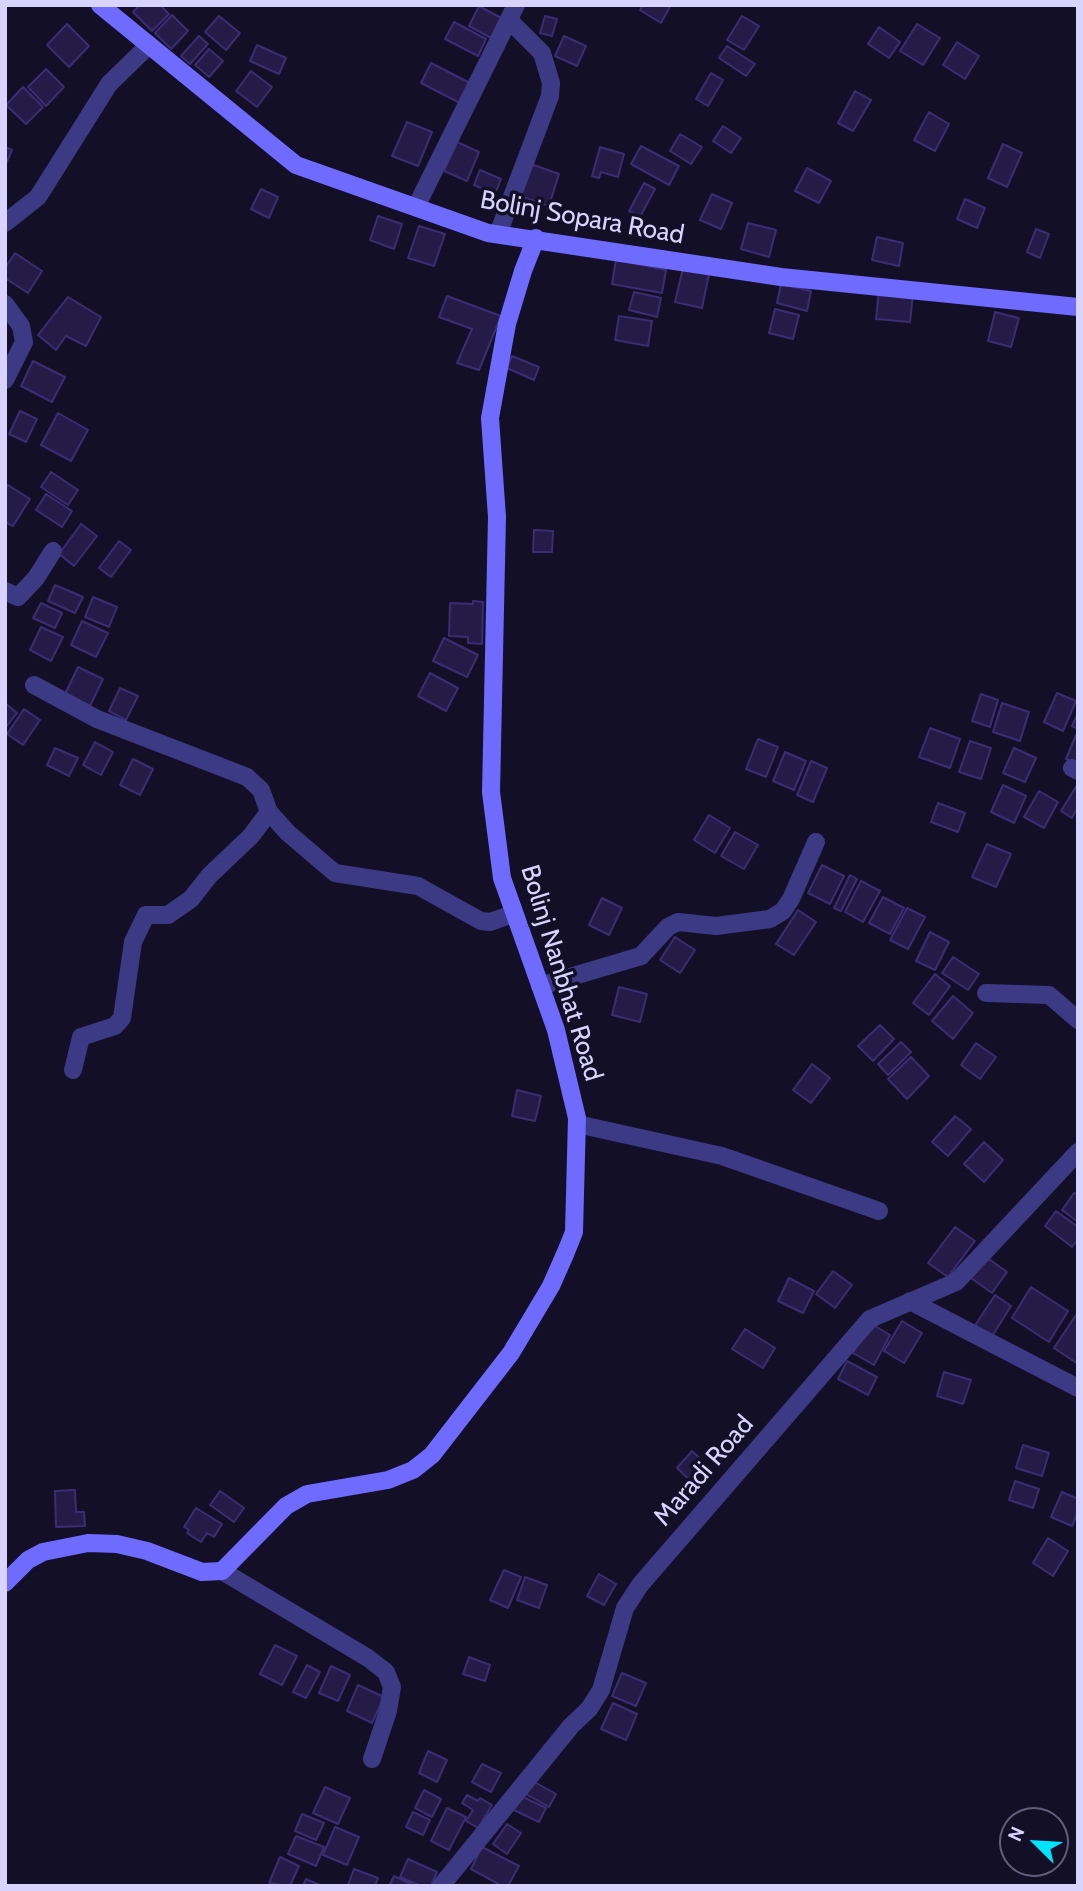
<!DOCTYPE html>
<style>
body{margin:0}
#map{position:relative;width:1083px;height:1891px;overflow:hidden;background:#130f26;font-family:Cabin,sans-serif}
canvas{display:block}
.frame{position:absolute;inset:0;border:7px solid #d9d4ff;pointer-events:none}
.north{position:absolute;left:999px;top:1807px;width:70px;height:70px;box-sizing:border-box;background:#130f26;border:2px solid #625e7d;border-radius:50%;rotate:294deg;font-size:19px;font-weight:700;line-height:28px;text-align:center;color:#d9d4ff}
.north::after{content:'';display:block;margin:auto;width:24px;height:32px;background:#00e5ff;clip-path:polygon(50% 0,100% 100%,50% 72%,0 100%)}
</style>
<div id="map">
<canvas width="1083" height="1891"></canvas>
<div class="frame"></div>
<div class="north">N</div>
</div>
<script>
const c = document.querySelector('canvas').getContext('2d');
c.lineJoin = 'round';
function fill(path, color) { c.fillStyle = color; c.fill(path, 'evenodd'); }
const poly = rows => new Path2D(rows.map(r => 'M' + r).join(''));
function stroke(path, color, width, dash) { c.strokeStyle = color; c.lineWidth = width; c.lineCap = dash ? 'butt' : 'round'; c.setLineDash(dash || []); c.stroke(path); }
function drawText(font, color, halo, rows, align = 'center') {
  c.font = font + ' Cabin,sans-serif'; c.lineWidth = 7; c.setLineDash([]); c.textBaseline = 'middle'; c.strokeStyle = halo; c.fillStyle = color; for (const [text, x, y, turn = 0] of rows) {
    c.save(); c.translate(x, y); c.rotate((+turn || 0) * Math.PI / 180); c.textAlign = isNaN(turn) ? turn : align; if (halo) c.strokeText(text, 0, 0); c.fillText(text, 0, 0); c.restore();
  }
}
const building = poly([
 [140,5,160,5,169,14,152,31,133,12,140,5],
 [643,5,671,5,661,23,640,10,643,5],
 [479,6,505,20,495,40,469,26,479,6],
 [172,15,188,31,171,49,155,33,172,15],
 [219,16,240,33,226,50,205,32,219,16],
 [545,16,557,19,552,36,540,33,545,16],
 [742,16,759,26,744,50,727,40,742,16],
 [454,22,486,39,478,56,445,39,454,22],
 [67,24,89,46,69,67,47,45,67,24],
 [917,24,940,38,923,65,900,51,917,24],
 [879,27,900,42,889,58,868,44,879,27],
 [199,36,208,44,190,64,181,56,199,36],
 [564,36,586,46,577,66,555,56,564,36],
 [957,42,979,56,965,79,943,65,957,42],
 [257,45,286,58,279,74,250,61,257,45],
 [727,46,755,64,746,76,719,58,727,46],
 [209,49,223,61,209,77,195,65,209,49],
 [431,63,470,83,460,103,421,83,431,63],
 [46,69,64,87,46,106,28,87,46,69],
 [251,71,272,87,257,107,236,91,251,71],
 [711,73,723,80,708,106,696,99,711,73],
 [23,87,43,107,26,124,6,105,23,87],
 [855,91,871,100,853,131,838,123,855,91],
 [929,112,949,124,935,151,914,140,929,112],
 [407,122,432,132,418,166,392,156,407,122],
 [723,126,741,138,731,153,713,141,723,126],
 [680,134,702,147,691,164,670,151,680,134],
 [457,142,479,152,467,181,444,171,457,142],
 [1003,144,1022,153,1007,187,988,178,1003,144],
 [641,146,679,166,669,185,631,164,641,146],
 [5,147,12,150,5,166,5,147],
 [600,147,624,154,618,177,601,172,599,178,592,176,600,147],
 [531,164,559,174,549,206,520,196,531,164],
 [807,168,831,181,819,203,795,191,807,168],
 [480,170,501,179,495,194,474,185,480,170],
 [644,183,655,189,640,217,629,211,644,183],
 [261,189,278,197,269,218,251,209,261,189],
 [712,194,732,203,721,229,700,220,712,194],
 [965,199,985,208,977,228,957,219,965,199],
 [378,216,402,224,394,249,370,240,378,216],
 [748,223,776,230,769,257,741,249,748,223],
 [419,226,445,234,434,266,408,258,419,226],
 [1036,229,1049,234,1040,258,1027,252,1036,229],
 [877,237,903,243,899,266,872,260,877,237],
 [15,253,42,271,28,293,5,278,5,268,15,253],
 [616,260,666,270,662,293,612,284,616,260],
 [683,268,709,274,702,308,675,302,683,268],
 [781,284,811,291,807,311,777,303,781,284],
 [879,290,913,294,910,322,876,319,879,290],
 [634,292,661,298,657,317,629,310,634,292],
 [447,296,501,316,479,370,457,363,472,329,439,317,447,296],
 [68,297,101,317,86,346,66,336,56,350,38,335,68,297],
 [775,309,799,315,793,339,769,333,775,309],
 [995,312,1019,318,1011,347,988,341,995,312],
 [619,316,652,321,648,346,615,340,619,316],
 [512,356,539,367,534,380,507,368,512,356],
 [33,361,65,377,52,402,21,386,33,361],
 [20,411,37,419,26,442,9,434,20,411],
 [58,413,88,430,71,461,41,445,58,413],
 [51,472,78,490,68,505,41,487,51,472],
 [8,485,30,499,13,526,5,522,5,490,8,485],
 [46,494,72,511,62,527,36,510,46,494],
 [81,524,97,536,74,566,59,554,81,524],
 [534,530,553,531,552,552,533,552,534,530],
 [119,541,131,550,111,577,99,568,119,541],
 [55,585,83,597,75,613,48,601,55,585],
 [93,597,117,607,109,627,85,617,93,597],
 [473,601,483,602,482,644,468,643,468,637,449,636,450,603,473,604,473,601],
 [41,603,62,613,55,628,33,618,41,603],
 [82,621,108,633,96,657,71,645,82,621],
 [41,627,63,637,51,661,30,650,41,627],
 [444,638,478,655,467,677,433,661,444,638],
 [78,667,103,679,90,706,65,694,78,667],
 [430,673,458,688,446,711,418,696,430,673],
 [120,688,138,696,126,720,109,711,120,688],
 [1057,693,1076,701,1063,731,1044,722,1057,693],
 [981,694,998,700,990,727,972,721,981,694],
 [5,703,17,713,5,728,5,703],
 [1002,703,1029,712,1020,741,993,732,1002,703],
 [24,709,40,720,23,745,7,734,24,709],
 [1078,713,1078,729,1072,726,1078,713],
 [930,728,960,739,950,768,919,757,930,728],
 [1076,735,1078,735,1078,765,1066,759,1076,735],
 [758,739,778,747,766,777,746,769,758,739],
 [970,741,991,748,981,779,959,772,970,741],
 [95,742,113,752,101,775,83,765,95,742],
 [55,748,78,758,69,776,47,765,55,748],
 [1014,748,1036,758,1025,782,1003,773,1014,748],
 [785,752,806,761,794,790,773,781,785,752],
 [133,759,153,769,140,795,120,785,133,759],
 [811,761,827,768,813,802,797,795,811,761],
 [1003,785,1026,796,1014,823,991,812,1003,785],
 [1077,785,1078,807,1072,818,1061,811,1077,785],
 [1039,791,1058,802,1044,828,1024,817,1039,791],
 [938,803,965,813,958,832,931,822,938,803],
 [709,815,730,828,715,853,694,840,709,815],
 [735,832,758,845,744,869,721,856,735,832],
 [987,844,1011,854,996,887,972,877,987,844],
 [822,865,844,876,830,904,808,893,822,865],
 [850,875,857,879,841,911,834,908,850,875],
 [861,881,880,891,863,922,845,912,861,881],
 [883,897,904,908,890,934,869,923,883,897],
 [602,898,622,908,609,935,589,925,602,898],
 [907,908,925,917,908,949,890,940,907,908],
 [798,910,816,922,794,955,776,944,798,910],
 [930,932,949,942,935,970,916,961,930,932],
 [675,937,695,950,680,973,660,960,675,937],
 [953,957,979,974,968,990,942,973,953,957],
 [935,974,950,986,929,1015,913,1003,935,974],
 [619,987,647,994,640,1022,612,1015,619,987],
 [953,996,973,1013,953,1039,932,1021,953,996],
 [880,1025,894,1039,873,1061,858,1046,880,1025],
 [901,1042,911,1052,888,1075,878,1064,901,1042],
 [976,1043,996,1057,980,1079,961,1065,976,1043],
 [911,1057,929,1076,907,1099,888,1079,911,1057],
 [812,1064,830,1078,811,1103,793,1090,812,1064],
 [517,1090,541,1096,535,1121,512,1116,517,1090],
 [955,1116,971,1129,948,1156,932,1142,955,1116],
 [984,1142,1003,1160,984,1182,964,1164,984,1142],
 [1074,1193,1078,1195,1078,1222,1062,1210,1074,1193],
 [1056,1211,1078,1227,1078,1239,1072,1247,1045,1226,1056,1211],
 [955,1227,975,1241,948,1277,928,1263,955,1227],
 [986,1257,1007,1272,992,1293,971,1278,986,1257],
 [833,1271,852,1285,835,1308,816,1294,833,1271],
 [789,1278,814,1291,803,1313,778,1301,789,1278],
 [1031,1287,1068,1311,1049,1342,1012,1318,1031,1287],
 [995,1295,1011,1306,991,1338,974,1327,995,1295],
 [1076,1315,1078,1316,1078,1364,1054,1348,1076,1315],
 [902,1321,922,1333,904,1363,884,1351,902,1321],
 [870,1323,890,1335,874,1365,853,1353,870,1323],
 [745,1329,775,1348,763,1368,732,1349,745,1329],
 [847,1361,877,1377,868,1395,838,1379,847,1361],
 [944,1372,971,1380,963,1404,937,1396,944,1372],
 [1023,1445,1049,1453,1042,1476,1016,1468,1023,1445],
 [692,1451,712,1470,697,1487,677,1468,692,1451],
 [1015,1481,1039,1489,1033,1508,1009,1500,1015,1481],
 [75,1490,76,1512,84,1512,85,1526,56,1527,55,1491,75,1490],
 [220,1491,244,1508,234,1522,210,1505,220,1491],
 [1062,1492,1078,1499,1078,1512,1072,1526,1051,1517,1062,1492],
 [196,1508,222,1524,214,1537,207,1533,201,1542,187,1533,189,1530,184,1527,196,1508],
 [1048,1538,1068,1551,1053,1576,1033,1563,1048,1538],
 [504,1570,521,1577,508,1608,490,1600,504,1570],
 [599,1574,616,1584,604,1605,587,1596,599,1574],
 [525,1577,547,1585,539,1608,517,1600,525,1577],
 [275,1645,297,1656,282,1685,260,1674,275,1645],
 [469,1657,490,1665,485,1681,463,1674,469,1657],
 [307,1665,320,1672,306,1698,293,1692,307,1665],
 [331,1666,350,1675,338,1701,319,1693,331,1666],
 [622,1673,646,1683,636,1706,612,1696,622,1673],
 [358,1685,384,1697,372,1723,347,1711,358,1685],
 [613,1703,637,1714,626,1740,601,1729,613,1703],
 [428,1751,447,1760,437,1782,419,1773,428,1751],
 [482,1764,501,1773,491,1792,472,1782,482,1764],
 [529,1779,556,1794,549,1807,522,1792,529,1779],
 [325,1787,350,1798,338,1824,313,1813,325,1787],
 [424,1790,441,1799,432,1817,415,1808,424,1790],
 [467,1795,478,1801,480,1798,492,1805,478,1828,466,1821,473,1810,462,1803,467,1795],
 [521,1796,546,1808,539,1822,514,1810,521,1796],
 [447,1808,466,1817,449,1850,431,1841,447,1808],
 [413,1812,430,1820,423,1835,406,1827,413,1812],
 [302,1814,324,1823,316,1840,295,1831,302,1814],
 [507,1824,521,1833,507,1854,493,1844,507,1824],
 [335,1827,359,1837,347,1865,323,1855,335,1827],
 [296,1836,324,1847,316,1866,288,1854,296,1836],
 [482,1847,519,1866,508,1886,502,1886,471,1869,482,1847],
 [280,1857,299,1866,290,1886,269,1883,280,1857],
 [408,1859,437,1872,431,1886,421,1886,400,1877,408,1859],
 [354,1869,378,1878,375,1886,348,1885,354,1869],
 [394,1876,415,1886,389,1886,394,1876],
 [306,1879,322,1886,303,1886,306,1879]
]);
fill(building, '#241b47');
stroke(building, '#3b2d73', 2);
stroke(poly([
 [416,207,516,5],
 [5,223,38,197,109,84,149,45],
 [498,234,550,96,551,83,542,53,509,20],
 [5,304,21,326,24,342,5,380],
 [5,591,18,597,36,578,53,551],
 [34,685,97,719,247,777,261,790,269,812,288,833,335,873,418,886,481,921,490,922,513,914],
 [1072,768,1078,771],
 [540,986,641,956,668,927,678,922,716,926,770,919,783,911,791,899,816,842],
 [986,993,1049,995,1078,1020],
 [73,1070,81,1037,115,1026,122,1018,133,942,146,915,168,915,191,899,209,876,251,836,269,812],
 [577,1124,722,1156,879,1211],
 [910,1301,1078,1388],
 [222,1571,368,1658,386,1672,392,1687,388,1711,372,1759],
 [441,1886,571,1726,589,1709,601,1690,625,1608,640,1585,870,1319,956,1282,1078,1152]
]), '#3d3a85', 18);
stroke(poly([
 [100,5,296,165,488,233,781,277,1078,307],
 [5,1583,28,1560,43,1552,88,1543,117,1544,147,1551,202,1572,222,1571,286,1506,307,1494,388,1480,413,1470,432,1455,511,1353,551,1286,566,1252,574,1232,577,1118,556,1030,502,878,491,792,497,517,490,418,507,324,523,271,536,238]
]), '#6f6bff', 18);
drawText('26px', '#d9d4ff', '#130f26', [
 ["Bolinj Sopara Road",582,218,10],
 ["Bolinj Nanbhat Road",561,973,73],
 ["Maradi Road",704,1471,-49]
]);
</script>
